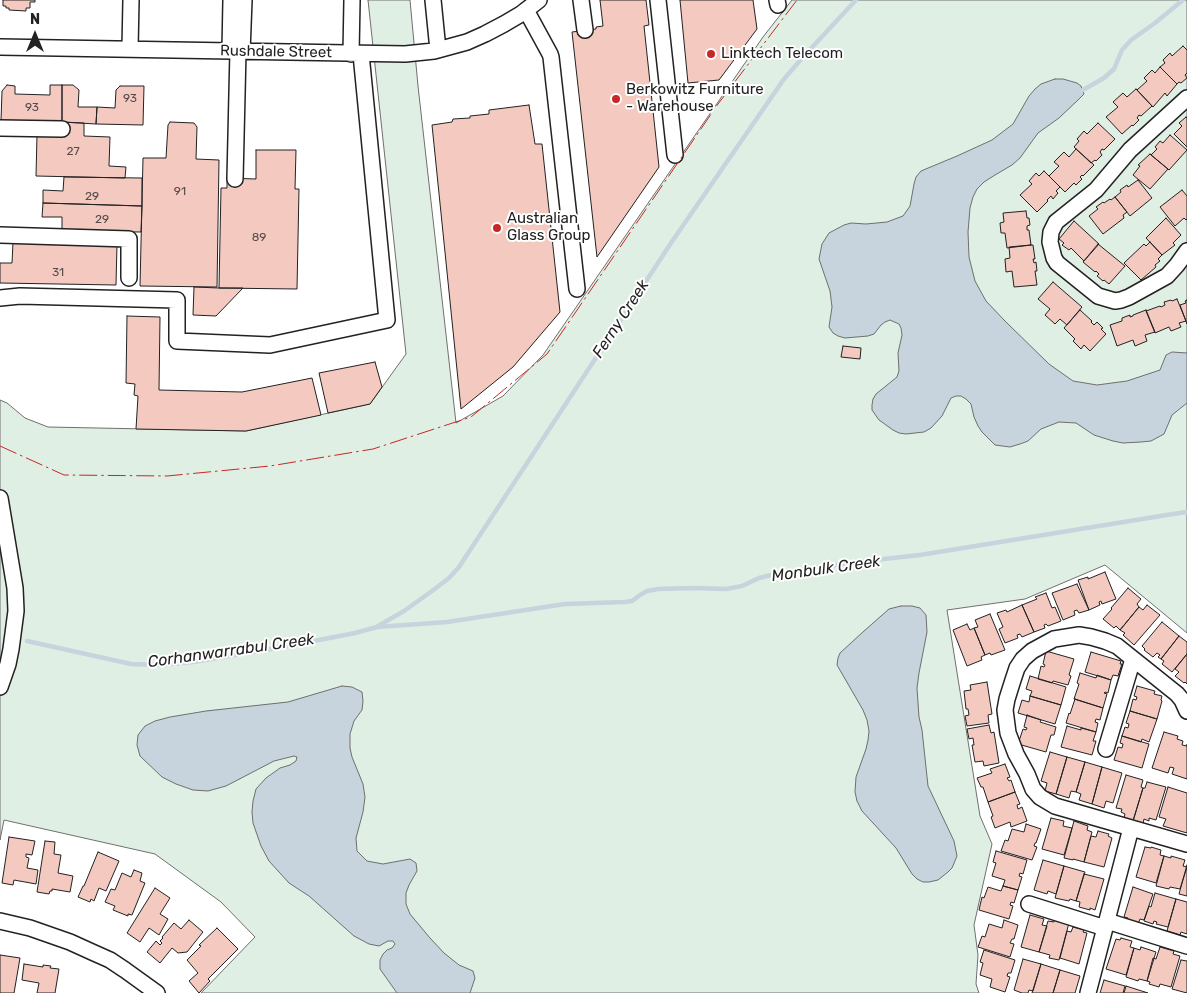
<!DOCTYPE html>
<style>
body{margin:0}
#map{position:relative;width:1187px;height:993px;overflow:hidden;background:#fff;font-family:Rubik,sans-serif}
canvas{display:block}
.north{position:absolute;left:10px;top:10px;width:50px;height:50px;-webkit-text-stroke:4px #fff;paint-order:stroke;rotate:0deg;font-size:14px;font-weight:700;line-height:20px;text-align:center;color:#222}
.north::after{content:'';display:block;margin:auto;width:18px;height:22px;background:#222;clip-path:polygon(50% 0,100% 100%,50% 72%,0 100%)}
</style>
<div id="map">
<canvas width="1187" height="993"></canvas>
<div class="north">N</div>
</div>
<script>
const c = document.querySelector('canvas').getContext('2d');
c.lineJoin = 'round';
function fill(path, color) { c.fillStyle = color; c.fill(path, 'evenodd'); }
const poly = rows => new Path2D(rows.map(r => 'M' + r).join(''));
function stroke(path, color, width, dash) { c.strokeStyle = color; c.lineWidth = width; c.lineCap = dash ? 'butt' : 'round'; c.setLineDash(dash || []); c.stroke(path); }
function drawText(font, color, halo, rows, align = 'center') {
  c.font = font + ' Rubik,sans-serif'; c.lineWidth = 4; c.setLineDash([]); c.textBaseline = 'middle'; c.strokeStyle = halo; c.fillStyle = color; for (const [text, x, y, turn = 0] of rows) {
    c.save(); c.translate(x, y); c.rotate((+turn || 0) * Math.PI / 180); c.textAlign = isNaN(turn) ? turn : align; if (halo) c.strokeText(text, 0, 0); c.fillText(text, 0, 0); c.restore();
  }
}
const green = poly([
 [368,0,410,0,418,86,456,423,503,396,543,355,763,37,792,0,1187,0,1187,633,1105,565,1025,599,947,610,980,816,992,844,974,925,978,955,976,984,979,993,201,993,255,937,221,902,155,854,4,820,0,840,0,400,7,403,25,418,48,427,246,431,370,404,406,354,368,0]
]);
fill(green, '#e0efe3');
stroke(green, '#6f6f6f', 1);
const water = poly([
 [1055,79,1063,79,1077,83,1081,86,1084,94,1078,100,1059,118,1038,133,1020,158,1012,165,995,175,984,182,977,189,973,197,970,208,968,232,969,257,975,281,986,301,1005,321,1049,364,1073,381,1097,385,1127,381,1160,370,1166,355,1172,352,1187,353,1187,403,1172,415,1164,434,1151,441,1141,442,1123,443,1113,441,1094,435,1076,423,1059,422,1041,429,1028,441,1020,444,1010,447,995,445,982,432,978,426,974,417,971,404,966,399,961,396,956,396,951,398,942,416,931,428,924,432,906,434,899,433,893,430,879,420,872,410,872,405,873,399,876,394,897,377,899,371,898,353,902,335,901,328,899,324,890,320,885,322,881,325,874,334,868,336,845,338,838,336,833,333,829,327,832,307,830,291,819,259,822,244,829,233,844,225,851,223,866,224,887,222,903,216,910,206,914,184,916,177,921,171,957,156,992,140,1013,124,1029,96,1035,89,1041,84,1055,79],
 [901,606,912,606,920,608,926,615,927,632,919,673,917,688,919,717,922,730,928,786,954,841,957,856,952,868,948,872,938,880,929,882,923,882,917,879,912,874,896,848,862,811,857,801,855,792,856,777,866,749,868,740,869,731,867,720,863,710,837,665,838,658,840,653,864,631,889,609,901,606],
 [342,686,352,687,362,692,363,701,362,710,354,721,350,734,350,748,352,757,363,784,365,797,363,812,356,838,357,851,367,861,383,864,410,859,416,863,417,871,409,885,406,893,406,904,410,914,430,938,444,953,459,965,473,971,475,978,470,993,397,993,380,969,380,960,383,954,387,950,392,948,395,944,393,941,388,941,379,946,369,944,354,936,309,896,289,883,269,861,261,846,253,823,252,812,253,801,256,789,266,778,280,768,290,765,296,761,297,757,294,756,274,761,226,786,208,791,193,790,176,784,162,777,140,756,137,745,138,735,145,726,155,721,170,717,206,711,288,702,342,686]
]);
fill(water, '#c7d3dd');
stroke(water, '#6f6f6f', 1);
stroke(poly([
 [1083,90,1104,78,1114,69,1122,50,1131,40,1155,23,1183,0],
 [378,626,404,611,432,591,449,578,459,567,671,243,784,79,803,57,856,0],
 [27,641,131,664,159,665,193,662,283,647,355,633,377,627,447,622,565,604,625,602,632,601,640,595,647,591,658,589,693,588,726,589,742,586,759,578,779,573,856,562,920,555,1173,514,1187,512]
]), '#c7d3dd', 4.5);
const building = poly([
 [3,0,35,0,35,2,30,2,30,8,26,8,26,11,9,10,9,8,6,8,6,6,3,6,3,0],
 [600,0,646,0,649,25,644,26,659,167,597,257,572,32,596,29,596,27,603,26,600,0],
 [680,0,753,0,757,29,719,80,688,83,680,0],
 [1183,46,1187,50,1187,73,1185,75,1187,78,1181,83,1179,82,1177,84,1160,67,1165,63,1163,60,1170,53,1172,56,1183,46],
 [1160,67,1177,84,1167,96,1165,93,1153,107,1137,90,1147,81,1144,78,1152,70,1155,73,1160,67],
 [7,85,15,86,15,94,50,95,50,85,62,85,62,122,1,121,2,91,7,85],
 [62,85,73,85,79,90,78,107,97,107,96,124,62,122,62,85],
 [120,86,144,86,143,125,96,124,97,107,115,108,116,90,120,86],
 [1136,89,1152,106,1141,116,1139,115,1137,118,1139,120,1133,126,1132,125,1122,134,1106,117,1118,107,1113,102,1123,93,1127,97,1136,89],
 [529,105,535,144,542,144,560,312,513,367,461,409,432,125,452,122,453,119,470,118,470,116,489,114,489,110,529,105],
 [1186,117,1187,118,1187,147,1174,134,1182,126,1179,123,1186,117],
 [62,122,84,123,84,136,110,137,109,166,126,167,125,178,36,176,37,135,62,122],
 [170,122,194,123,197,127,196,159,219,160,217,287,140,286,143,158,166,158,168,125,170,122],
 [1098,123,1115,139,1104,150,1102,149,1100,152,1102,155,1096,161,1095,160,1091,163,1074,147,1079,141,1077,139,1084,131,1087,134,1098,123],
 [1170,135,1187,150,1169,170,1151,155,1157,149,1155,147,1160,141,1163,143,1170,135],
 [1076,149,1094,165,1083,176,1082,175,1080,177,1082,179,1076,185,1074,183,1065,192,1049,176,1059,166,1054,162,1064,152,1069,157,1076,149],
 [256,150,296,150,295,189,299,189,297,289,219,288,221,188,227,188,227,178,256,179,256,150],
 [1150,154,1168,169,1150,189,1133,175,1140,166,1138,165,1150,154],
 [1044,171,1060,187,1056,191,1058,193,1053,199,1051,196,1047,200,1048,201,1037,212,1020,195,1032,184,1029,181,1036,173,1039,176,1044,171],
 [64,177,142,178,142,206,43,203,43,190,63,191,64,177],
 [1138,180,1152,198,1130,216,1115,197,1121,192,1120,190,1127,185,1128,187,1138,180],
 [1182,190,1187,196,1187,219,1186,220,1184,218,1175,226,1160,207,1182,190],
 [1115,197,1127,212,1123,215,1124,218,1103,234,1089,216,1098,209,1096,207,1103,202,1104,203,1110,199,1111,200,1115,197],
 [43,203,142,206,141,232,62,231,62,217,42,217,43,203],
 [1026,211,1027,218,1029,218,1030,225,1027,226,1027,230,1029,230,1031,245,1007,248,1005,233,1001,233,1000,223,1004,222,1003,213,1026,211],
 [1166,218,1181,235,1173,243,1175,245,1162,255,1146,238,1166,218],
 [1074,221,1099,244,1084,261,1071,248,1069,250,1062,245,1064,243,1059,239,1074,221],
 [13,242,117,244,116,285,0,283,0,263,12,263,13,242],
 [1150,242,1162,255,1158,259,1160,261,1155,265,1156,267,1141,280,1124,263,1144,244,1146,246,1150,242],
 [1098,244,1125,266,1109,284,1104,280,1103,281,1097,276,1099,274,1096,271,1095,272,1083,262,1098,244],
 [1031,245,1033,245,1035,259,1033,259,1034,263,1036,262,1037,271,1035,271,1037,285,1014,287,1012,271,1006,272,1005,259,1010,258,1009,247,1031,245],
 [1053,282,1082,307,1067,325,1060,319,1055,324,1045,315,1050,309,1038,299,1053,282],
 [194,287,219,288,243,288,216,316,193,315,194,287],
 [1177,299,1186,321,1179,323,1181,327,1171,331,1169,327,1155,333,1146,311,1160,306,1161,307,1165,305,1164,302,1171,300,1172,301,1177,299],
 [1187,300,1187,324,1180,305,1186,303,1185,301,1187,300],
 [1080,310,1092,321,1091,322,1094,325,1097,322,1103,328,1101,329,1106,334,1090,351,1084,345,1081,349,1073,341,1075,339,1064,328,1080,310],
 [1146,310,1155,332,1145,335,1147,341,1135,346,1133,340,1117,346,1110,325,1122,321,1122,318,1130,315,1130,317,1133,316,1133,315,1146,310],
 [127,316,160,317,159,390,242,392,312,378,321,415,246,431,136,429,138,396,134,395,135,384,126,383,127,316],
 [843,346,861,348,860,359,841,357,843,346],
 [375,362,382,387,370,404,328,413,319,373,375,362],
 [1105,572,1116,599,1102,604,1101,601,1099,602,1100,605,1089,610,1078,580,1088,577,1088,579,1105,572],
 [1077,584,1089,610,1079,613,1077,610,1074,611,1075,615,1063,620,1052,593,1077,584],
 [1128,588,1141,599,1137,604,1139,607,1120,630,1116,626,1114,628,1103,619,1112,609,1111,608,1128,588],
 [1046,593,1052,608,1055,607,1061,621,1048,626,1046,624,1044,625,1045,628,1034,632,1022,605,1037,599,1035,597,1046,593],
 [1022,605,1034,632,1022,637,1020,634,1017,635,1018,638,1005,643,999,629,1003,627,997,613,1006,610,1007,612,1022,605],
 [1147,605,1160,615,1134,645,1123,635,1125,633,1120,630,1139,607,1143,610,1147,605],
 [990,614,1005,650,991,655,990,653,985,655,974,628,978,627,975,620,990,614],
 [1162,622,1179,636,1161,659,1158,657,1160,655,1157,653,1153,657,1144,650,1145,649,1142,646,1162,622],
 [967,624,970,630,974,628,985,655,981,657,982,660,967,666,953,630,967,624],
 [1179,636,1187,642,1187,654,1172,672,1162,664,1164,661,1161,659,1179,636],
 [1046,651,1074,659,1069,675,1071,676,1068,685,1053,681,1052,683,1038,679,1041,666,1044,667,1045,665,1043,664,1046,651],
 [1091,652,1121,661,1120,664,1122,664,1118,676,1113,675,1111,680,1085,672,1091,652],
 [1187,654,1187,684,1185,682,1184,683,1175,676,1179,672,1175,669,1187,654],
 [1080,673,1096,678,1097,675,1111,680,1108,693,1105,692,1104,693,1107,694,1103,708,1074,699,1079,684,1077,683,1080,673],
 [1030,676,1066,687,1061,705,1030,696,1032,691,1026,689,1030,676],
 [987,682,992,714,988,715,989,723,967,726,965,716,969,715,968,709,966,709,964,691,971,690,970,685,987,682],
 [1137,686,1155,691,1154,694,1162,696,1161,700,1162,701,1157,719,1130,711,1133,699,1136,700,1137,697,1134,696,1137,686],
 [1030,696,1061,705,1055,724,1018,713,1022,700,1029,702,1030,696],
 [1075,699,1103,708,1100,720,1096,719,1095,722,1098,723,1096,732,1066,723,1069,713,1070,714,1075,699],
 [1130,711,1157,719,1149,742,1142,739,1141,742,1122,736,1125,727,1128,728,1129,724,1126,723,1130,711],
 [1027,715,1041,720,1040,722,1056,727,1054,735,1051,735,1046,752,1018,744,1023,729,1026,730,1027,728,1024,727,1027,715],
 [989,725,991,733,994,732,999,763,984,766,983,761,975,762,972,745,974,745,973,738,969,739,967,729,989,725],
 [1067,726,1081,730,1081,728,1096,732,1093,741,1096,741,1092,755,1061,747,1067,726],
 [1164,732,1178,736,1177,739,1183,741,1182,745,1187,746,1187,744,1187,779,1172,774,1174,768,1170,767,1168,773,1152,768,1164,732],
 [1122,736,1149,744,1142,768,1114,760,1118,747,1122,748,1123,744,1120,743,1122,736],
 [1050,752,1067,757,1056,794,1045,791,1047,783,1041,781,1050,752],
 [1067,757,1085,762,1076,792,1071,791,1069,798,1056,794,1067,757],
 [1085,762,1102,767,1092,804,1079,800,1081,794,1076,792,1085,762],
 [1005,764,1010,777,1007,778,1009,781,1011,780,1015,792,988,802,983,787,981,787,977,778,992,773,990,769,1005,764],
 [1102,767,1122,773,1113,803,1106,801,1104,808,1092,804,1102,767],
 [1126,775,1143,780,1141,787,1143,788,1133,821,1124,818,1125,814,1121,812,1122,809,1116,808,1126,775],
 [1147,782,1166,787,1156,820,1149,818,1149,821,1144,819,1143,824,1133,821,1143,788,1145,788,1147,782],
 [1168,787,1187,793,1187,833,1163,826,1166,819,1159,817,1168,787],
 [1015,792,1020,804,1017,805,1018,809,1022,807,1027,821,1011,827,1010,822,995,828,991,817,993,816,988,802,1015,792],
 [1051,818,1064,821,1063,826,1072,828,1064,855,1042,849,1051,818],
 [1074,821,1088,826,1087,830,1092,832,1084,862,1073,859,1073,860,1064,858,1074,821],
 [1026,824,1041,829,1036,843,1035,843,1034,846,1037,847,1032,860,1001,851,1005,840,1008,841,1012,829,1024,832,1026,824],
 [1098,831,1109,834,1108,836,1112,838,1104,867,1084,862,1091,836,1096,837,1098,831],
 [9,837,35,841,32,855,26,854,26,857,29,858,27,868,38,870,36,884,14,880,13,885,2,883,9,837],
 [45,841,55,842,54,854,61,855,58,873,73,876,70,892,52,889,52,891,50,891,49,894,37,892,45,841],
 [1145,847,1151,848,1151,847,1161,850,1160,855,1164,856,1156,883,1136,877,1145,847],
 [996,851,1027,860,1023,874,1020,873,1019,876,1022,877,1018,890,1003,886,1005,880,992,876,996,863,993,862,996,851],
 [98,852,119,861,106,891,99,888,94,901,91,899,90,902,78,897,83,886,84,886,98,852],
 [1164,856,1171,858,1171,856,1185,860,1183,866,1187,867,1180,889,1170,887,1169,889,1156,886,1164,856],
 [1043,860,1064,866,1056,894,1048,891,1047,894,1034,890,1043,860],
 [1187,865,1187,896,1179,894,1187,865],
 [1064,866,1085,872,1076,901,1070,899,1069,901,1055,898,1064,866],
 [134,870,142,873,140,881,145,883,132,915,128,914,128,916,113,910,115,906,105,902,111,889,115,890,122,873,131,877,134,870],
 [1084,874,1104,879,1095,910,1090,908,1090,910,1079,907,1080,902,1076,901,1084,874],
 [1003,886,1018,890,1014,903,1011,902,1010,905,1013,906,1009,919,979,910,982,897,984,898,988,887,1001,891,1003,886],
 [1133,887,1153,894,1144,920,1140,919,1138,924,1127,920,1128,918,1124,917,1133,887],
 [155,888,170,898,160,914,168,919,159,935,149,928,140,942,127,933,155,888],
 [1155,893,1176,899,1168,927,1156,924,1157,922,1154,921,1153,924,1144,921,1149,906,1151,907,1155,893],
 [1176,899,1187,902,1187,934,1181,932,1180,935,1167,931,1176,899],
 [1030,915,1044,919,1042,925,1047,926,1039,952,1021,947,1030,915],
 [1055,919,1069,923,1059,960,1049,958,1050,955,1039,952,1048,921,1054,922,1055,919],
 [189,920,203,932,187,952,178,953,172,948,160,963,147,952,156,941,160,945,162,943,160,941,163,938,162,937,174,923,181,929,189,920],
 [1004,920,1018,925,1014,939,1012,939,1010,943,1014,944,1010,957,978,947,982,936,985,937,989,924,1002,928,1004,920],
 [1073,927,1084,930,1083,932,1087,933,1079,964,1060,958,1067,931,1071,932,1073,927],
 [217,928,238,949,208,979,210,981,199,993,189,981,198,973,187,960,201,946,199,945,217,928],
 [1121,938,1132,941,1130,947,1134,948,1126,975,1106,969,1116,939,1120,940,1121,938],
 [1141,947,1156,952,1147,981,1139,979,1138,981,1126,977,1134,948,1140,950,1141,947],
 [1160,947,1174,951,1173,954,1180,956,1171,987,1160,984,1159,987,1149,984,1150,982,1147,981,1153,958,1156,959,1160,947],
 [984,950,1015,960,1011,973,1008,973,1007,976,1010,977,1005,992,990,987,992,979,980,975,983,963,980,962,984,950],
 [0,955,20,958,14,993,0,993,0,955],
 [1023,959,1041,964,1033,991,1029,990,1028,993,1022,993,1014,990,1023,959],
 [1181,960,1187,961,1187,993,1172,989,1181,960],
 [24,964,43,967,43,965,51,966,50,968,59,969,55,993,37,993,39,983,22,980,24,964],
 [1041,964,1060,970,1053,993,1032,993,1041,964],
 [1060,970,1080,976,1075,993,1053,993,1060,970],
 [1104,980,1125,986,1123,993,1100,993,1104,980],
 [1126,986,1148,993,1124,993,1126,986]
]);
fill(building, '#f3c9c0');
stroke(building, '#222', 1);
const minor = poly([
 [433,0,438,50],
 [581,0,585,30],
 [658,0,675,155],
 [777,0,778,5],
 [526,10,550,54,551,57,577,289],
 [0,47,405,54,434,51,467,42,485,34,504,24,521,14,539,0],
 [130,49,131,0],
 [230,51,231,0],
 [242,52,244,0],
 [351,54,352,0],
 [1187,98,1130,150,1096,190,1056,222,1051,232,1050,242,1054,258,1057,263,1098,296,1115,301,1121,300,1129,297,1167,276,1177,265,1187,251],
 [0,128,62,129],
 [235,179,238,51],
 [0,235,129,239,129,278],
 [0,298,20,296,177,300,177,341,270,345,387,320,361,54],
 [0,498,15,588,16,611,11,649,8,664,0,687],
 [1187,711,1182,700,1177,694,1117,646,1105,641,1091,637,1079,635,1054,639,1032,651,1023,659,1017,668,1013,680,1007,699,1005,710,1008,733,1016,754,1027,774,1033,789,1040,797,1055,806,1187,844],
 [1106,749,1133,659],
 [1029,904,1105,928],
 [0,921,30,928,70,942,92,952,110,960,125,970,157,993],
 [1107,921,1187,946],
 [1088,993,1131,828]
]);
stroke(minor, '#222', 18);
stroke(minor, '#fff', 15);
stroke(poly([
 [0,446,64,475,167,476,270,466,373,449,471,417,547,354,718,104,797,0]
]), '#c62828', 1, [18, 4, 2.5, 4]);
for (const [x, y, r, color] of [
 [711,54,5,"#c62828"],
 [616,99,5,"#c62828"],
 [497,228,5,"#c62828"]
]) { const dot = new Path2D(); dot.arc(x, y, r, 0, 2 * Math.PI); c.fillStyle = color; c.fill(dot); stroke(dot, '#fff', 2); }
drawText('12px', '#564c4a', null, [
 ["93",130,99],
 ["93",32,108],
 ["27",73,152],
 ["91",180,192],
 ["29",92,197],
 ["29",102,220],
 ["89",259,238],
 ["31",58,273]
]);
drawText('15px', '#222', '#fff', [
 ["Rushdale Street",276,52,1]
]);
drawText('15px', '#222', '#fff', [
 ["Linktech Telecom",721,54],
 ["Berkowitz Furniture",626,90],
 ["- Warehouse",626,107],
 ["Australian",507,219],
 ["Glass Group",507,236]
], 'left');
drawText('italic 16px', '#222', '#fff', [
 ["Ferny Creek",621,319,-57],
 ["Monbulk Creek",826,569,-8],
 ["Corhanwarrabul Creek",231,651,-8]
]);
</script>
